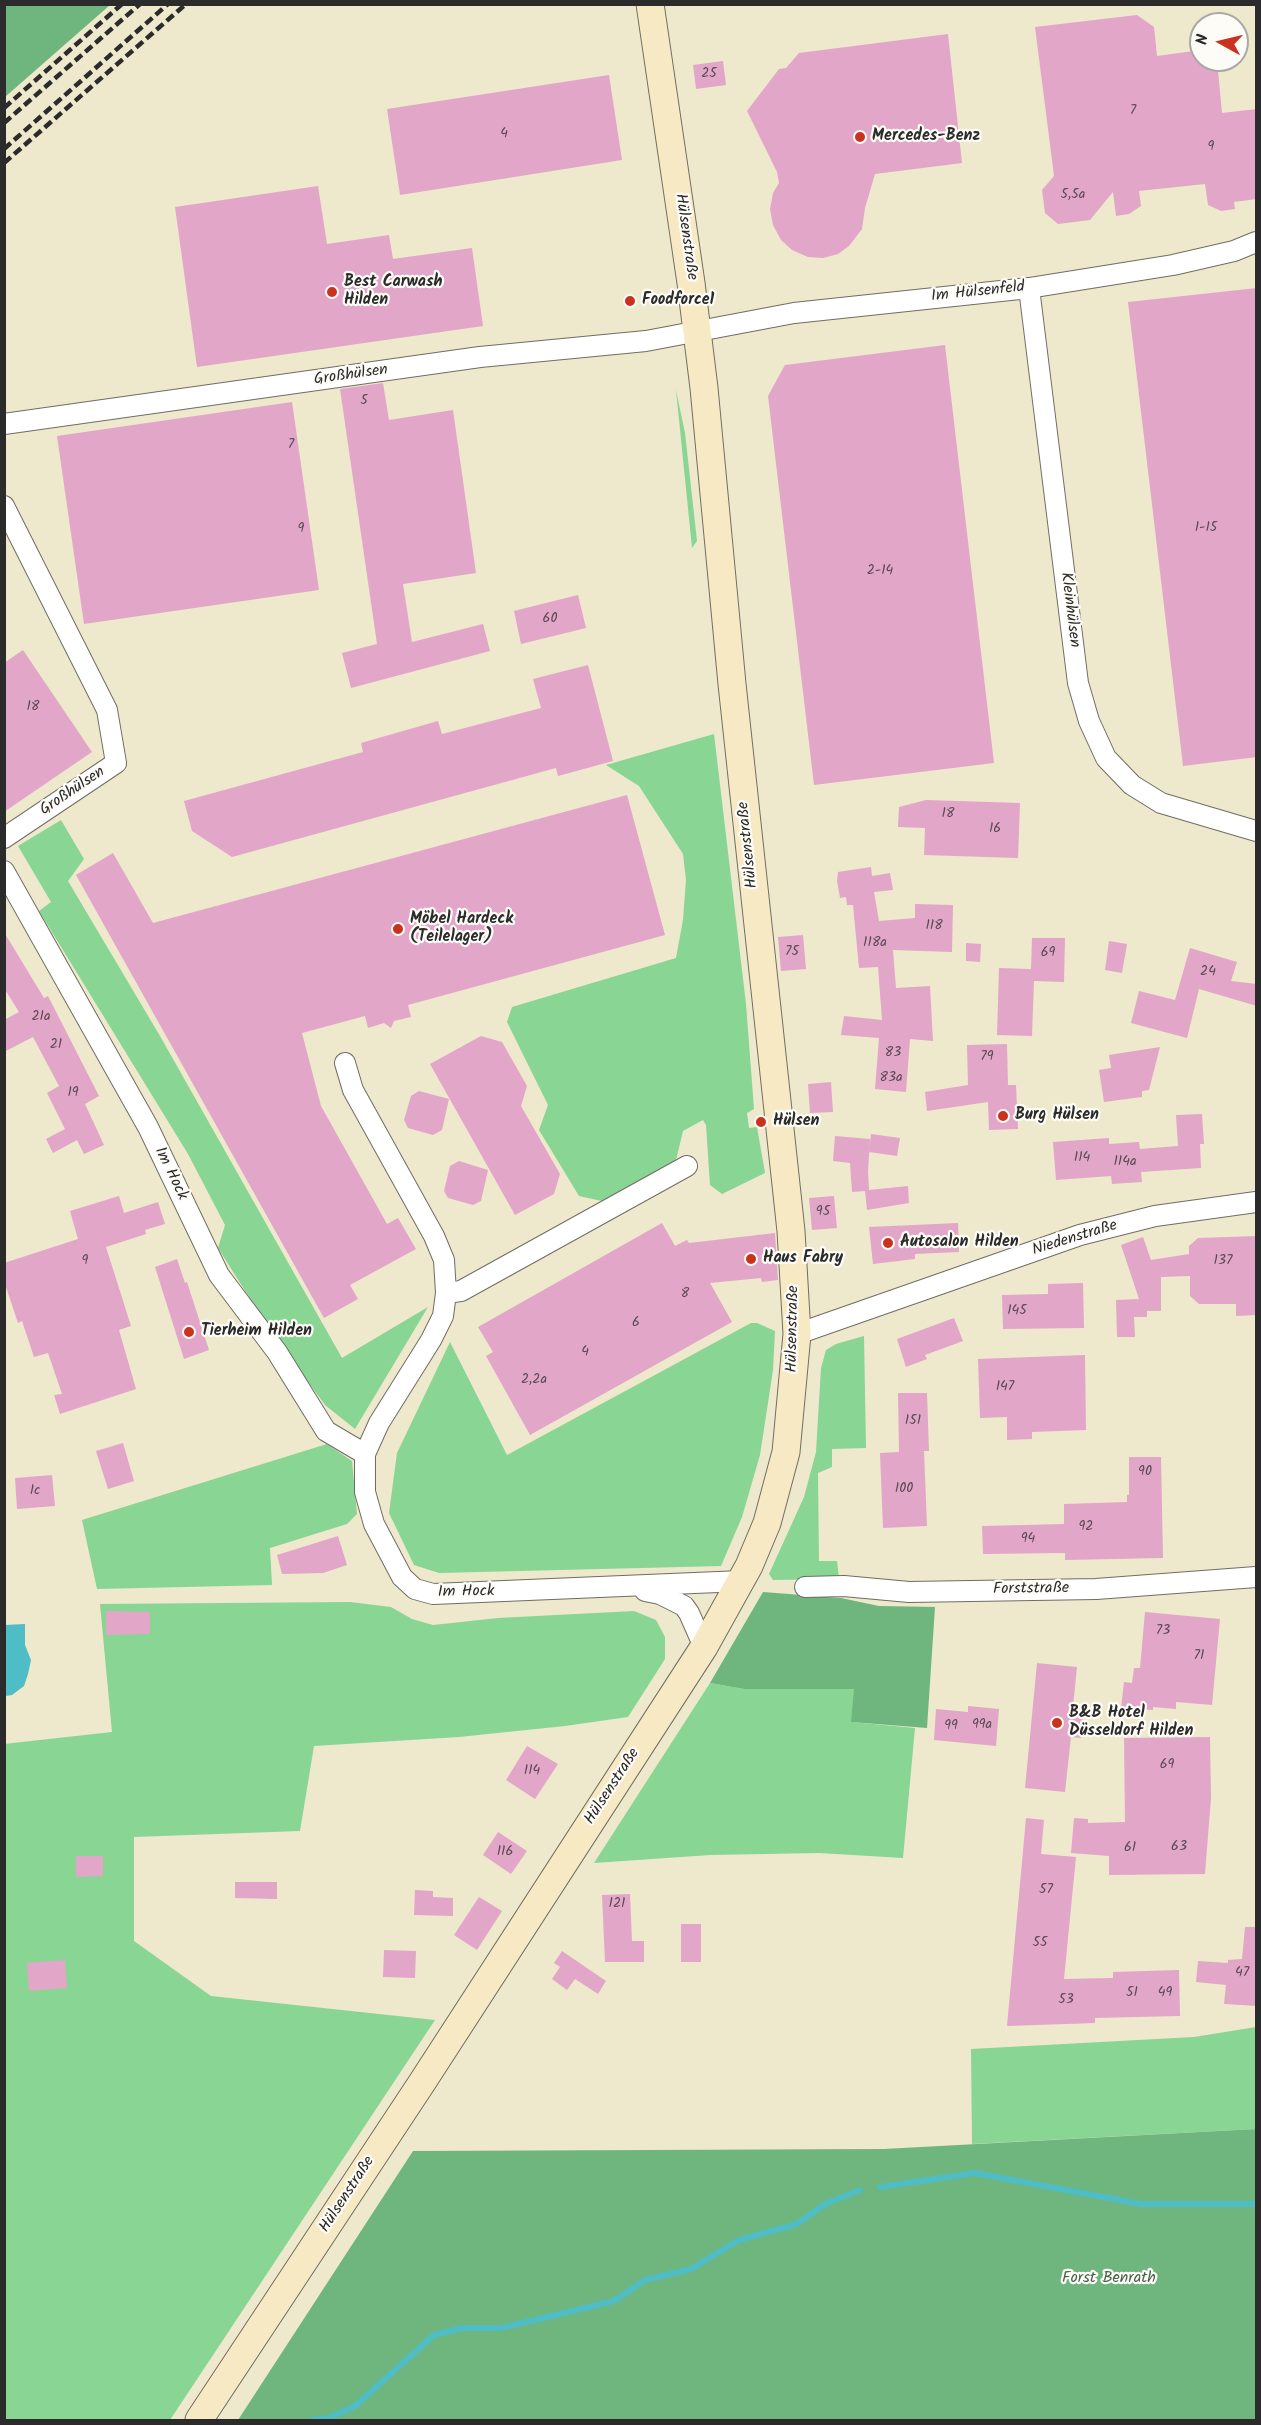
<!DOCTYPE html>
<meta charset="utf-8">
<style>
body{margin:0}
#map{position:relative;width:1261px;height:2425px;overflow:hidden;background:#eee8cc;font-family:Kalam,sans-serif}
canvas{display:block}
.frame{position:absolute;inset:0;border:6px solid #2b2b2b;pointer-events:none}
.north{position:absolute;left:1189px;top:12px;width:60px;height:60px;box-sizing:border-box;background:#fdfcf7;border:2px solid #a9a8a5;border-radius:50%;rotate:278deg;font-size:16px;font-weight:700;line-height:24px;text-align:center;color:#2b2b2b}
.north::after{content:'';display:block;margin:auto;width:21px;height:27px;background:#c8321e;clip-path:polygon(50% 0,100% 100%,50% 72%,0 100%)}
</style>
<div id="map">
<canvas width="1261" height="2425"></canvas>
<div class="frame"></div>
<div class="north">N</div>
</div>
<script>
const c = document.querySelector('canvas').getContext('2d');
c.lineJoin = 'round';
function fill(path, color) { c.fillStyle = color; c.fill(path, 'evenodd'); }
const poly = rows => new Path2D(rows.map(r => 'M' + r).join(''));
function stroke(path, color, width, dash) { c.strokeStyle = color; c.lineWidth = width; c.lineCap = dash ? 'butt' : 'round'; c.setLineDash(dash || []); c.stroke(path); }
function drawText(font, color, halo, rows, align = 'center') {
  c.font = font + ' Kalam,sans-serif'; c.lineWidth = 4.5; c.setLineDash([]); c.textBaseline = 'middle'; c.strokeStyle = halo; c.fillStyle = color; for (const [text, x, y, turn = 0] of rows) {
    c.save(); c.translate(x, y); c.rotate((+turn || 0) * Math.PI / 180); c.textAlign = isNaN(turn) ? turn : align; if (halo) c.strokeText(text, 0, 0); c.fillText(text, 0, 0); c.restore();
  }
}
fill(poly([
 [676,390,685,433,697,541,692,548],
 [714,734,746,1004,754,1109,747,1113,749,1128,757,1127,765,1173,722,1194,710,1185,706,1125,703,1120,683,1131,676,1160,602,1201,579,1196,539,1130,548,1105,507,1022,512,1007,676,958,683,920,686,880,683,854,639,786,606,765],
 [61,820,84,859,68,881,160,1036,342,1358,428,1307,355,1429,325,1405,268,1327,218,1248,225,1225,188,1154,39,911,51,902,18,846],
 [751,1323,757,1323,775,1331,773,1370,760,1455,742,1517,721,1566,439,1573,414,1565,389,1513,397,1453,450,1342,507,1455],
 [864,1336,866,1448,832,1449,832,1467,818,1473,819,1561,837,1561,839,1579,773,1580,769,1574,804,1497,816,1452,821,1368,826,1350,836,1344],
 [327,1444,352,1461,357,1514,347,1524,270,1548,272,1585,97,1589,82,1520],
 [350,1602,391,1607,412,1619,433,1625,498,1618,634,1611,656,1620,665,1637,665,1659,628,1717,565,1726,459,1737,314,1746,300,1831,134,1837,134,1941,211,1996,435,2020,170,2420,5,2420,4,1744,112,1732,100,1604],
 [710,1683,744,1689,855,1689,852,1722,915,1728,903,1858,819,1853,710,1855,594,1863],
 [1256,2027,1256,2129,972,2144,971,2049,1194,2037]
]), '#88d594');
fill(poly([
 [8,5,8,4,110,5,5,97,4,8],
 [763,1592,841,1598,879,1606,935,1607,927,1728,851,1722,854,1689,744,1689,710,1683],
 [1256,2129,1256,2420,238,2420,413,2151,884,2149]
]), '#6eb67e');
fill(poly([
 [25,1624,25,1645,31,1660,28,1674,24,1686,12,1695,5,1696,5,1625]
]), '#4ebdc6');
stroke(poly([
 [880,2187,975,2173,1141,2204,1256,2204],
 [312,2420,328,2418,354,2407,434,2335,462,2328,501,2328,614,2301,645,2280,691,2269,739,2240,797,2224,825,2204,860,2190]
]), '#4ebdc6', 6);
fill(poly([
 [1137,15,1154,27,1157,56,1201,50,1201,60,1217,60,1222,113,1257,109,1257,199,1234,202,1235,209,1221,211,1208,205,1205,184,1139,191,1141,206,1129,214,1116,216,1113,192,1090,220,1058,224,1045,213,1042,190,1054,176,1035,27],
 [948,34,962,163,875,174,865,208,862,229,849,246,838,254,823,258,808,257,792,250,781,240,773,225,770,209,773,193,779,183,777,172,747,111,779,69,786,68,799,53],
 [723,61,726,85,696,89,693,65],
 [609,75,622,160,400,195,387,109],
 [318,186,327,244,389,235,393,259,472,248,483,326,197,367,175,207],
 [1257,288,1257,757,1183,766,1128,302],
 [945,345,994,763,814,785,768,396,785,365],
 [383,383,389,420,453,410,476,573,403,584,412,642,483,624,490,651,351,688,342,653,377,644,340,389],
 [292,402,319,590,84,624,57,436],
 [578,595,586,628,521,644,514,611],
 [23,650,92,752,4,812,4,663],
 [588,665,613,761,558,776,556,768,232,857,192,831,184,801,363,752,361,743,438,721,442,734,541,708,533,679],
 [627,795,665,935,408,1005,411,1017,394,1021,391,1028,384,1023,368,1028,365,1016,302,1033,321,1106,387,1224,398,1218,416,1249,350,1285,358,1299,324,1318,76,875,113,853,153,923],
 [926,800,1020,803,1018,858,924,855,925,828,898,827,899,807],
 [871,867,872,876,890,873,893,890,874,892,879,921,915,918,915,904,953,905,952,952,893,950,896,988,930,986,933,1041,910,1039,906,1092,875,1089,879,1038,841,1035,844,1016,882,1020,878,967,859,968,853,905,847,905,846,897,840,898,837,881,838,872],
 [4,932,44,998,48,996,99,1096,85,1104,104,1145,84,1154,77,1140,53,1153,46,1139,65,1129,47,1093,59,1086,33,1037,4,1052,4,1020,19,1012,4,988],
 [803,935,806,969,781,971,778,937],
 [1032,938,1065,938,1064,982,1034,981,1032,1036,997,1035,999,968,1031,969],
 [1109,941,1127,944,1122,973,1105,970],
 [966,943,981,944,980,962,966,961],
 [1190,948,1237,962,1231,981,1257,984,1257,1006,1199,989,1187,1038,1131,1023,1139,991,1175,1000],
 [481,1036,502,1042,527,1086,521,1106,560,1174,554,1194,515,1215,430,1064],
 [1007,1044,1008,1085,1016,1085,1018,1129,989,1130,988,1102,927,1111,925,1092,968,1085,967,1045],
 [1160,1047,1149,1090,1142,1091,1142,1097,1104,1102,1099,1070,1111,1068,1109,1055],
 [831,1082,833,1112,810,1113,808,1084],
 [419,1091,449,1099,442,1130,433,1135,408,1128,404,1120,411,1096],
 [1202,1114,1204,1144,1200,1144,1201,1168,1141,1172,1142,1182,1112,1184,1111,1176,1056,1180,1053,1142,1109,1138,1109,1144,1139,1142,1140,1149,1178,1146,1176,1115],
 [871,1134,900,1138,897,1156,869,1152],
 [835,1136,870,1139,868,1171,869,1190,908,1186,909,1203,867,1210,865,1191,852,1192,850,1163,833,1161],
 [459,1161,488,1170,481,1201,473,1205,448,1198,444,1191,450,1166],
 [119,1196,124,1213,158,1202,165,1224,145,1230,146,1234,106,1247,131,1326,119,1330,136,1389,60,1414,54,1395,62,1394,48,1353,34,1357,22,1321,18,1323,4,1281,4,1263,78,1239,70,1211],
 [834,1196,837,1228,812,1230,809,1198],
 [662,1223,675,1246,687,1240,689,1243,775,1233,778,1280,762,1282,761,1278,710,1283,732,1322,530,1435,486,1356,493,1352,478,1327],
 [958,1223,959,1252,915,1254,915,1259,873,1264,869,1227],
 [1257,1236,1257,1315,1236,1316,1236,1304,1199,1304,1190,1296,1190,1276,1161,1277,1161,1311,1147,1311,1147,1317,1134,1317,1135,1337,1117,1337,1116,1300,1139,1299,1121,1245,1143,1237,1151,1260,1189,1254,1189,1246,1198,1238],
 [177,1259,185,1283,187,1282,209,1350,184,1359,155,1267],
 [1083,1283,1084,1328,1003,1329,1002,1295,1048,1294,1048,1284],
 [954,1318,963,1341,925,1355,927,1359,906,1367,897,1339],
 [1085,1355,1086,1430,1032,1432,1032,1439,1007,1440,1007,1417,980,1418,978,1359],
 [898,1393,927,1393,929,1451,924,1451,927,1526,883,1528,880,1453,899,1452],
 [123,1443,134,1481,108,1489,96,1451],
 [1129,1457,1161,1457,1163,1558,1065,1560,1065,1553,983,1554,982,1526,1064,1524,1064,1504,1127,1502,1127,1495,1129,1495],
 [52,1475,55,1506,17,1509,15,1478],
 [338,1536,347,1565,323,1573,282,1574,277,1555],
 [106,1611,150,1612,150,1634,106,1635],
 [1145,1612,1220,1619,1212,1705,1176,1702,1176,1709,1153,1707,1153,1710,1121,1708,1124,1682,1132,1683,1134,1668,1140,1668],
 [1037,1663,1077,1667,1073,1707,1084,1708,1081,1738,1071,1737,1065,1792,1025,1788],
 [968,1706,999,1709,996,1746,934,1740,936,1709,968,1712],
 [1210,1737,1211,1798,1205,1874,1109,1875,1109,1856,1071,1853,1074,1818,1088,1819,1088,1823,1125,1822,1124,1738],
 [527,1746,558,1764,535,1799,506,1780],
 [1026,1818,1044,1820,1041,1854,1076,1857,1064,1979,1113,1978,1113,1972,1179,1970,1180,2016,1095,2018,1095,2023,1007,2026],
 [498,1832,527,1851,511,1874,483,1855],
 [76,1856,103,1856,103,1876,76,1877],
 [235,1882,277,1882,277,1899,235,1898],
 [415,1890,433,1891,433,1897,453,1898,453,1916,414,1915],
 [630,1894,632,1941,644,1941,644,1962,605,1962,602,1895],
 [479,1897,502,1911,477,1950,454,1935],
 [681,1924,701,1924,701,1962,681,1962],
 [1245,1927,1257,1927,1257,2006,1224,2004,1226,1985,1196,1982,1198,1961,1228,1963,1228,1960,1242,1959],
 [384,1950,416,1951,415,1978,383,1977],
 [562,1951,606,1981,598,1994,575,1979,567,1990,552,1979,560,1967,554,1963],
 [65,1960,67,1988,29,1991,27,1963]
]), '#e2a6c9');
const minor = poly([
 [1029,288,1078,683,1089,721,1106,758,1132,785,1161,803,1256,831],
 [4,424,480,357,646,341,794,313,1029,288,1173,265,1234,251,1256,242],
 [4,506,107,710,116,763,4,838],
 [4,871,148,1127,219,1275,277,1352,326,1431,365,1454],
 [345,1063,353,1090,434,1236,444,1260,446,1293,443,1316,431,1340,379,1423,365,1454,365,1492,374,1524,402,1577,415,1589,433,1594,742,1581],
 [446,1293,461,1291,687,1166],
 [797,1334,1080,1235,1155,1216,1256,1202],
 [805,1587,844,1586,909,1592,1096,1589,1256,1577],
 [645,1591,660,1594,684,1606,689,1613,704,1647]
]);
const secondary = poly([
 [199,2420,423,2081,704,1647,749,1566,767,1523,786,1452,797,1334,791,1231,732,684,704,388,691,283,650,4]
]);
stroke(minor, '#6f6d63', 22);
stroke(secondary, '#6f6d63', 29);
stroke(minor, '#fff', 20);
stroke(secondary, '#f7e9c3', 27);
stroke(poly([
 [4,108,122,4],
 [4,123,140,4],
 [4,149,168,4],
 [4,163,186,4]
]), '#2b2b2b', 4.5, [9, 4.5]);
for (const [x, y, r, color] of [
 [860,137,6,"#c8321e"],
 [332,292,6,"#c8321e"],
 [630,301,6,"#c8321e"],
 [398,929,6,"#c8321e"],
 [1003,1116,6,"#c8321e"],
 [761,1122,6,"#c8321e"],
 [888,1243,6,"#c8321e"],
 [751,1259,6,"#c8321e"],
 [189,1332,6,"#c8321e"],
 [1057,1723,6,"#c8321e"]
]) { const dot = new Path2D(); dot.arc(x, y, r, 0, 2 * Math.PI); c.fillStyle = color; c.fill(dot); stroke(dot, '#fdfcf7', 2); }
drawText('14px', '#594a52', null, [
 ["25",709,75],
 ["7",1133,112],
 ["4",504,135],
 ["9",1211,148],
 ["5,5a",1073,196],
 ["5",364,402],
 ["7",291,446],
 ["1-15",1206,529],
 ["9",301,530],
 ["2-14",880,572],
 ["60",550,620],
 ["18",33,708],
 ["18",948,815],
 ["16",995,830],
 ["118",934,927],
 ["118a",875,944],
 ["75",792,953],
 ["69",1048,954],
 ["24",1208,973],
 ["21a",41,1018],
 ["21",56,1046],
 ["83",893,1054],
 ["79",987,1058],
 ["83a",891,1079],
 ["19",73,1094],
 ["114",1082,1159],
 ["114a",1125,1163],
 ["95",823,1213],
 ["9",85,1262],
 ["137",1223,1262],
 ["8",685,1295],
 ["145",1017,1312],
 ["6",636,1324],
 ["4",585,1353],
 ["2,2a",534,1381],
 ["147",1005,1388],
 ["151",913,1422],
 ["90",1145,1473],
 ["100",904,1490],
 ["1c",35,1492],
 ["92",1086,1528],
 ["94",1028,1540],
 ["73",1163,1632],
 ["71",1199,1657],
 ["99a",982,1726],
 ["99",951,1727],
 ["69",1167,1766],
 ["114",532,1772],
 ["63",1179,1848],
 ["61",1130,1849],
 ["116",505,1853],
 ["57",1046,1891],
 ["121",617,1905],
 ["55",1040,1944],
 ["47",1242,1974],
 ["51",1132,1994],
 ["49",1165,1994],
 ["53",1066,2001]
]);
drawText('bold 16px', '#2b2b2b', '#fdfcf7', [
 ["Mercedes-Benz",872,137],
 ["Best Carwash",344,283],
 ["Hilden",344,301],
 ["Foodforce1",642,301],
 ["Möbel Hardeck",410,920],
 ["(Teilelager)",410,938],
 ["Burg Hülsen",1015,1116],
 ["Hülsen",773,1122],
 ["Autosalon Hilden",900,1243],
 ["Haus Fabry",763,1259],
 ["Tierheim Hilden",201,1332],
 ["B&B Hotel",1069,1714],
 ["Düsseldorf Hilden",1069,1732]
], 'left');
drawText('16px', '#2b2b2b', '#fdfcf7', [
 ["Hülsenstraße",685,237,82],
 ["Im Hülsenfeld",978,293,-6],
 ["Großhülsen",351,376,-8],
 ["Kleinhülsen",1069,610,83],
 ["Großhülsen",73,792,-34],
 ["Hülsenstraße",749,845,-96],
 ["Im Hock",170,1174,64],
 ["Niedenstraße",1075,1239,-17],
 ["Hülsenstraße",794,1329,-89],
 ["Forststraße",1031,1590,-1],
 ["Im Hock",466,1593,-1],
 ["Hülsenstraße",613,1787,-57],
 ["Hülsenstraße",348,2195,-57]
]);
drawText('16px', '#475e4a', '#fdfcf7', [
 ["Forst Benrath",1109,2279]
]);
</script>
